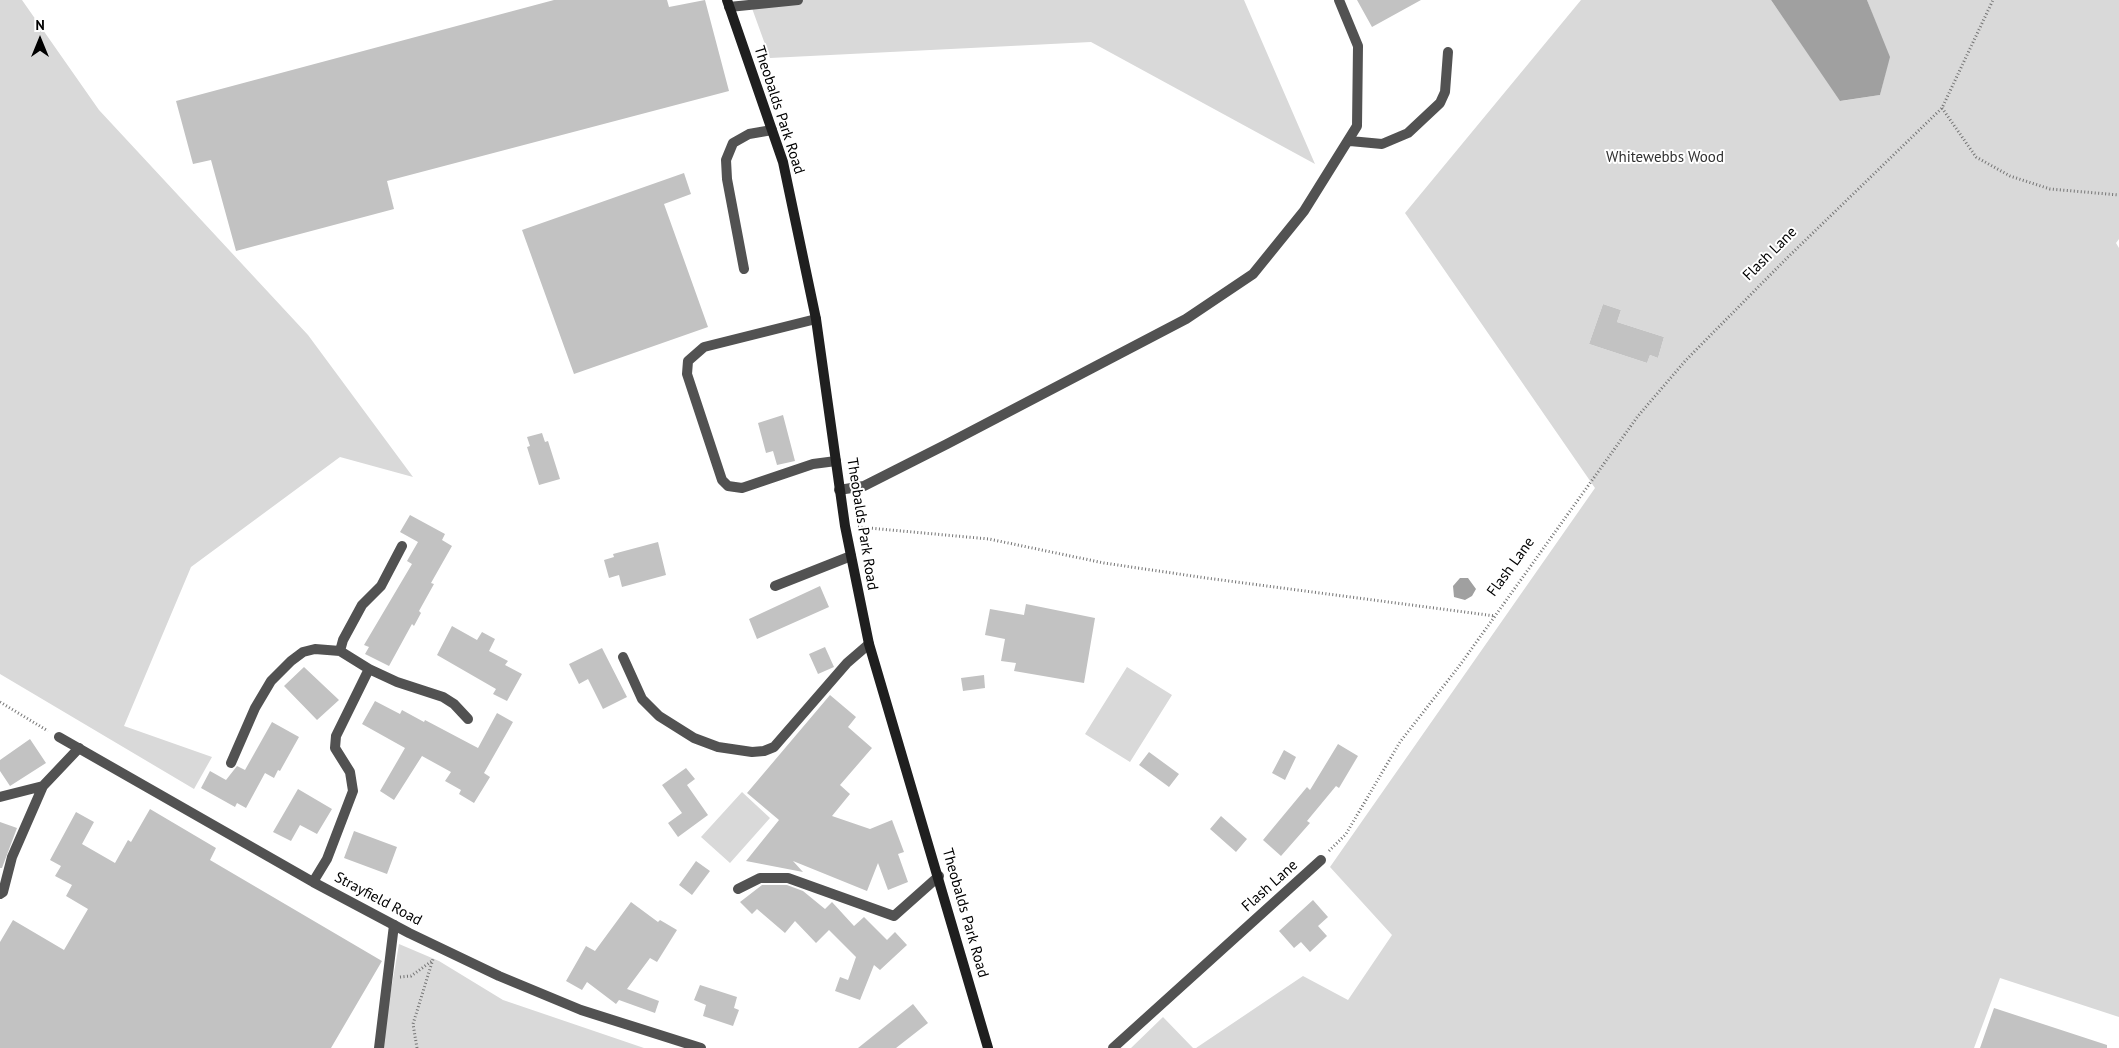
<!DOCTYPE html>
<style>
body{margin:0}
#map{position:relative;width:2119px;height:1048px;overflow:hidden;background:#fff;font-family:"PT Sans",sans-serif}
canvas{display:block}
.north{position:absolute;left:15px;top:15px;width:50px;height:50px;-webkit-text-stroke:4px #fff;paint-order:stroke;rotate:0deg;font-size:14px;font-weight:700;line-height:20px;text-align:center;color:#000}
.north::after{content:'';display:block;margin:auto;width:18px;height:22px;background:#000;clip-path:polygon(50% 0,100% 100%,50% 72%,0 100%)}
</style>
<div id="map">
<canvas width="2119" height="1048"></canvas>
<div class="north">N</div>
</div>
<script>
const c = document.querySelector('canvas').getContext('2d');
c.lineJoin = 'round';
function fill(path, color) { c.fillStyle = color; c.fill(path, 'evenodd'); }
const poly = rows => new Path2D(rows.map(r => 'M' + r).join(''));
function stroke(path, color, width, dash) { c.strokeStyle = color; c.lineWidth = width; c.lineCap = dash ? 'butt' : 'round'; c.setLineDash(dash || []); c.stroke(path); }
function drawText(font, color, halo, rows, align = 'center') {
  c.font = font + ' "PT Sans",sans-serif'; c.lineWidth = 4; c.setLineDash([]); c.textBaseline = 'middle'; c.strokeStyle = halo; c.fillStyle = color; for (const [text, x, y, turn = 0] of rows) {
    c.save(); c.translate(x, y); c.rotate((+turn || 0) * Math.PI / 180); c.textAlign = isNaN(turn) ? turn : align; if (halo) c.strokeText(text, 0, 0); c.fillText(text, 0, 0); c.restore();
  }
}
fill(poly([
 [0,0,22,0,99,110,308,335,413,477,340,457,191,567,124,726,212,757,194,789,0,674],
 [749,0,1244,0,1315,164,1091,42,770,58],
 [1581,0,1771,0,1841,101,1880,95,1889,58,1867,0,2119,0,2119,239,2116,243,2119,248,2119,1017,2000,978,1974,1048,1196,1048,1303,976,1348,1000,1392,935,1330,867,1595,488,1405,213],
 [1603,304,1621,310,1617,322,1664,337,1658,358,1650,355,1647,363,1589,344],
 [1127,667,1172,695,1130,762,1085,734],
 [742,792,770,818,730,863,701,837],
 [399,944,439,961,503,1000,644,1048,381,1048],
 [1163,1017,1193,1048,1131,1048]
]), '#d9d9d9');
fill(poly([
 [1771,0,1867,0,1890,57,1880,95,1840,101],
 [1460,578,1468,578,1476,589,1472,596,1465,600,1454,597,1453,586]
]), '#a0a0a0');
fill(poly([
 [554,0,667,0,669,7,705,0,729,91,387,181,394,209,236,251,211,160,193,164,176,101],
 [1357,0,1421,0,1372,27],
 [684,173,691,194,664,204,708,327,574,374,522,230],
 [1603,304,1621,310,1617,322,1664,337,1658,358,1650,355,1647,363,1589,344],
 [783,415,795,461,777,465,773,451,766,453,758,423],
 [542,433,545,442,548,441,560,479,539,485,527,447,530,446,527,437],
 [410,515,445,534,442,540,452,546,431,583,434,584,419,611,421,613,414,626,412,624,389,666,365,654,369,647,364,645,412,564,407,561,418,542,400,532],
 [658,542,666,575,622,587,619,575,609,578,604,560,614,557,613,554],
 [820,586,829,607,757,639,749,619],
 [1026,604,1095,618,1084,683,1014,671,1016,663,1001,661,1005,639,985,635,990,609,1024,615],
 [452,626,477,640,482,632,495,639,489,651,508,661,505,665,522,674,507,701,493,694,496,689,437,655],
 [825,647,834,667,818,674,809,654],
 [602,648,627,697,603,709,588,679,579,684,569,664],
 [304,667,339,700,317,720,284,686],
 [984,675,985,688,963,691,961,678],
 [830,695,856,717,848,727,872,748,840,785,850,794,832,816,870,829,892,820,904,852,898,854,908,882,888,890,878,863,867,891,793,861,803,872,746,861,779,820,747,793],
 [375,701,400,714,402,710,424,722,425,720,478,748,497,713,513,722,484,773,490,777,474,803,459,794,461,790,445,781,451,772,422,756,394,800,380,791,405,748,362,724],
 [272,722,299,737,280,771,278,770,274,778,265,773,246,808,237,803,235,807,201,788,210,771,226,780,237,766,245,770],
 [30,739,46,763,10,786,0,771,0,760],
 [1338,744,1358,756,1339,788,1336,786,1307,821,1310,823,1281,856,1263,840,1307,787,1310,790],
 [1284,750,1296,757,1285,780,1272,773],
 [1149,752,1179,774,1169,787,1139,765],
 [686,768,695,779,687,785,708,815,678,837,668,823,682,813,662,785],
 [298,789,332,809,317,834,300,825,291,841,273,832],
 [150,809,216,848,210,860,382,961,331,1048,0,1048,0,942,13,920,64,950,88,909,66,896,72,885,55,876,61,866,50,860,76,812,94,822,82,844,115,863,128,840,131,842],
 [1221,816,1247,839,1236,852,1210,829],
 [0,822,17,828,2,868,0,868],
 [354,831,397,847,387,874,344,858],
 [696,861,710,871,692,895,679,885],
 [762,885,787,885,803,891,825,909,832,902,854,926,864,917,887,940,895,932,907,945,880,970,874,965,860,1000,835,991,840,977,848,980,856,957,829,930,816,943,795,921,785,933,757,909,752,914,740,902],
 [1313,900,1328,917,1318,926,1327,936,1310,952,1301,942,1294,948,1279,931],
 [631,902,658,922,660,920,677,930,657,962,650,958,627,989,659,1001,655,1013,619,1000,616,1004,587,982,582,990,566,981,586,946,595,951],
 [700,985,737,997,734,1008,739,1010,733,1026,703,1016,706,1005,694,1000],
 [913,1004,928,1023,896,1048,858,1048],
 [1994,1008,2107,1045,2107,1048,1980,1048]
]), '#c2c2c2');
stroke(poly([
 [1942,108,1976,157,2010,176,2050,189,2119,195],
 [858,527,989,539,1104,563,1206,578,1495,616],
 [0,702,48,731],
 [1329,851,1346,834,1400,742,1460,665,1638,416,1686,360,1787,258,1942,108,1993,0],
 [400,977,411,976,432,961],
 [417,1048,413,1024,433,959]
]), '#747474', 3, [1, 2.5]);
stroke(poly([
 [729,7,798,0],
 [1350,141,1382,144,1408,133,1440,103,1445,92,1448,52],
 [744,269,727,179,726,160,733,143,749,134,772,130],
 [816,319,704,347,688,361,687,374,722,480,728,486,742,488,813,464,836,461],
 [839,490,864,486,947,444,1186,319,1253,274,1304,211,1357,126,1358,46,1339,0],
 [775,586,851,556],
 [623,657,642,699,659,716,694,738,718,747,752,752,764,751,774,747,847,663,869,644],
 [0,797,43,786],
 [738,889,760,878,788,878,894,916,939,876],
 [0,894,3,892,12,857,43,786,79,748],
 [379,1048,394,925],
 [1113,1048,1321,860]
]), '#525252', 10);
stroke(poly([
 [402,546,381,586,362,605,343,640,340,651,369,669,397,682,443,697,454,704,468,719],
 [59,737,313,882,409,933,499,976,581,1010,701,1048],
 [231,763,255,708,271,681,291,661,303,652,315,649,340,651],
 [313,882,327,859,353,791,350,772,335,748,336,736,369,669]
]), '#525252', 10);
stroke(poly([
 [727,0,783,162,816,319,845,526,869,644,988,1048]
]), '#1f1f1f', 10);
drawText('15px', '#000', '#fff', [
 ["Theobalds Park Road",779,110,72],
 ["Flash Lane",1770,254,-45],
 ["Theobalds Park Road",862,524,81],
 ["Flash Lane",1511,567,-54],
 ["Flash Lane",1270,886,-42],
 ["Strayfield Road",378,899,28],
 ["Theobalds Park Road",965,913,74]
]);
drawText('15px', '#303030', '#fff', [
 ["Whitewebbs Wood",1665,158]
]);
</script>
